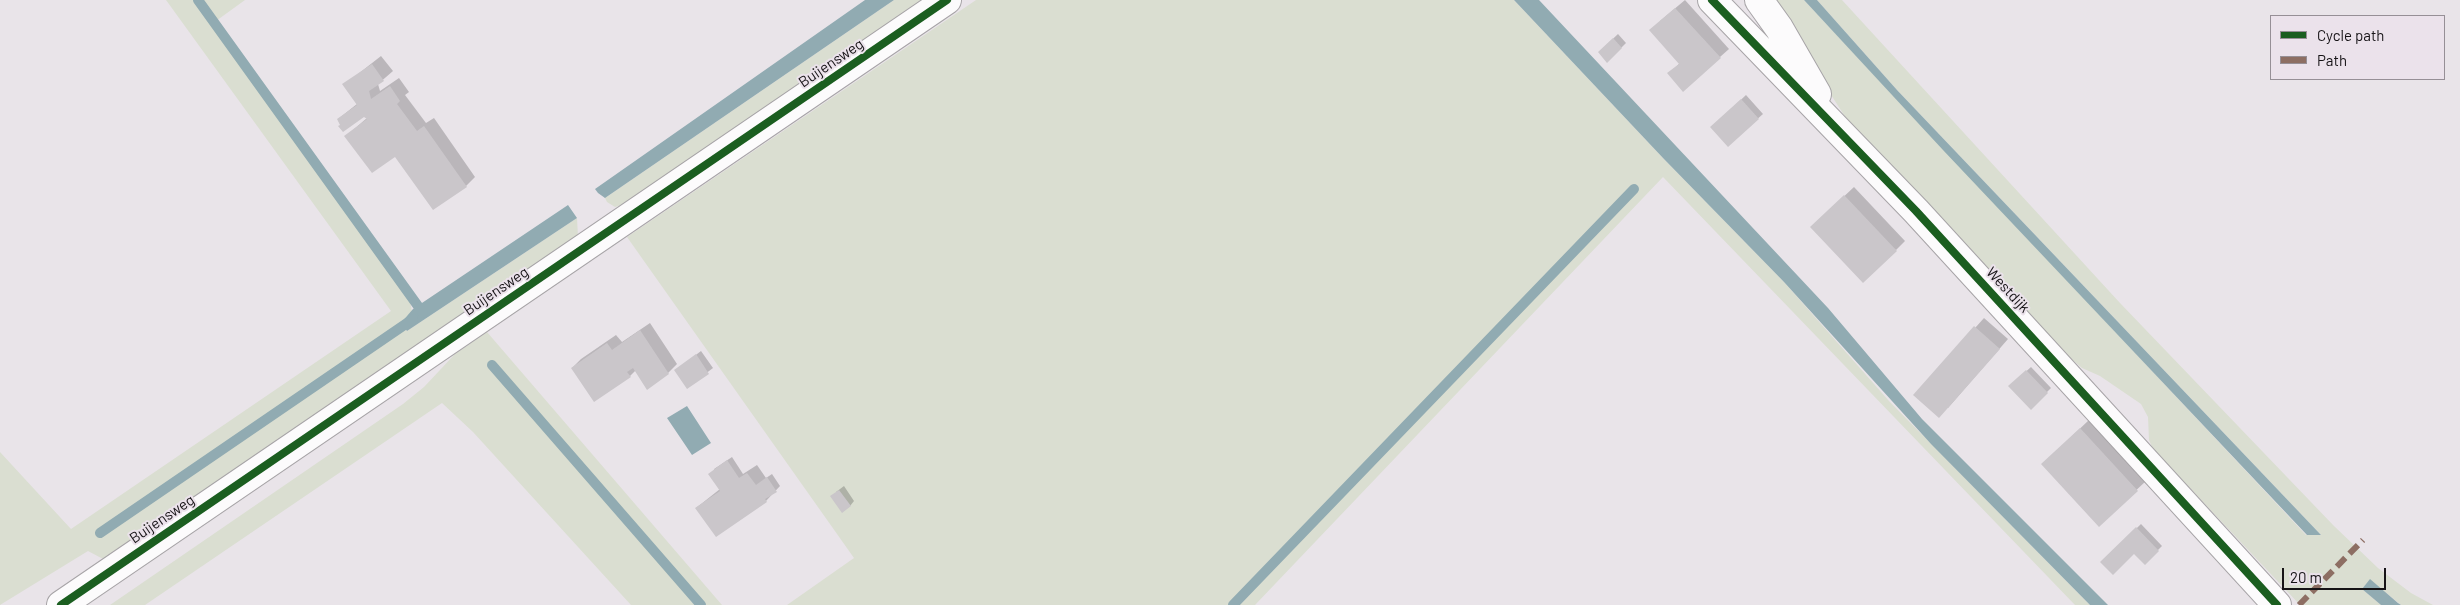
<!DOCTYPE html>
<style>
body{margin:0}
#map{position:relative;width:2460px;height:605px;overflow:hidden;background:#e9e4e9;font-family:Barlow,sans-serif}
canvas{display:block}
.legend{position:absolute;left:2270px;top:15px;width:175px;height:65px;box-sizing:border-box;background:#ebe2eb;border:1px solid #968f96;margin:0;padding:6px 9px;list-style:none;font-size:15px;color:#161316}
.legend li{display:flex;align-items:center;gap:10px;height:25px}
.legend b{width:25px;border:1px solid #968f96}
.scale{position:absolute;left:2282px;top:568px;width:104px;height:22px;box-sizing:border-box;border:2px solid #161316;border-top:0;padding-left:6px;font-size:15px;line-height:18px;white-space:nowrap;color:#161316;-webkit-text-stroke:4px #ebe2eb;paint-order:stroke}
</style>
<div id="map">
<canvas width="2460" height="605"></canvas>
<ul class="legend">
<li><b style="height:6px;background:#1b5e20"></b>Cycle path</li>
<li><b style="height:6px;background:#8d6e63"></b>Path</li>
</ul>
<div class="scale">20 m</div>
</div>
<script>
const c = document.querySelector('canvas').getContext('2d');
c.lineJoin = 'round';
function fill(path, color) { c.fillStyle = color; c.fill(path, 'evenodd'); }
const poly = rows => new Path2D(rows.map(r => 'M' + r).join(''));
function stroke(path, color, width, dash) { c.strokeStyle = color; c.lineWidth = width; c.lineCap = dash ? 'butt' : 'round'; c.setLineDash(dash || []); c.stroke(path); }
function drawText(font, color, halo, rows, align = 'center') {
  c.font = font + ' Barlow,sans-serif'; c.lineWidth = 4; c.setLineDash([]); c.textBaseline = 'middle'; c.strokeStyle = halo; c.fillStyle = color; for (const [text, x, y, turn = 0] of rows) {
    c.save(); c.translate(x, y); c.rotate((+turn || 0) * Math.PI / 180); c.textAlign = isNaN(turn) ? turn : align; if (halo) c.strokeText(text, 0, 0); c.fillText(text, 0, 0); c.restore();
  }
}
fill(poly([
 [166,0,194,0,410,300,412,312,401,323,407,331,577,218,578,237,105,560,88,551,0,605,0,452,71,529,391,311],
 [201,0,245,0,216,21],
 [894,0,925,0,625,204,615,207,607,202,605,198],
 [976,0,1514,0,1663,158,1784,282,1889,401,2090,605,2075,605,1663,177,1255,605,787,605,854,558,627,237],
 [1770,0,1804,0,2306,535,2321,535,1897,90,1817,0,1842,0,2120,303,2334,526,2378,568,2411,593,2433,605,2401,605,2370,580,2362,589,2381,605,2300,605,2153,449,2149,440,2148,417,2141,404,2100,376,2082,368,2064,353,1853,129],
 [487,332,722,605,631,605,473,432,442,403,145,605,110,605,403,404,424,387,455,354]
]), '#daded1');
fill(poly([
 [865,0,894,0,605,198,598,193,595,189],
 [1514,0,1539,0,1828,308,1922,419,2108,605,2090,605,1931,444,1784,282,1663,158],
 [1804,0,1817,0,1897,90,2321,535,2307,535,1943,150],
 [568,205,577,218,407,331,401,323,413,309],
 [687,406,711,443,692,455,667,418],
 [2370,579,2398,603,2401,605,2381,605,2362,589]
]), '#91abb2');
fill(poly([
 [1685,0,1729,49,1720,57,1669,73,1680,63,1660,21],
 [1618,34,1626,43,1608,61,1599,52],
 [381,56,393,71,378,84,380,91,399,78,409,92,405,95,426,123,434,118,475,177,466,186,346,136,367,118,365,115,338,119,357,104,344,85],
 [1746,95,1763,114,1728,145,1712,127],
 [1854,187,1905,241,1896,250,1821,218],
 [1984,318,2008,339,1948,408,1915,395],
 [650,323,677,364,668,373,636,370,630,376,572,368,581,359,616,335,622,342],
 [701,351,713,368,688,387,676,370],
 [2031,367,2051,388,2031,408,2010,386],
 [2089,420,2146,481,2099,525,2052,455],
 [732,457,743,474,757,465,766,478,772,474,780,486,766,501,696,508,720,489,714,469],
 [844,486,854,501,850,506,836,492],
 [2141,524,2162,546,2145,563,2134,552,2102,562]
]), '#0003');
stroke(poly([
 [198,0,423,313],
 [492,365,701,605],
 [100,533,413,319],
 [1233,605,1634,189]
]), '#91abb2', 10);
fill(poly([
 [1675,8,1721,58,1683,92,1667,73,1679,64,1649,30],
 [1613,38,1622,48,1607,63,1598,52],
 [372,64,384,81,369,91,371,99,390,86,400,101,397,104,417,131,424,126,467,187,433,210,395,157,372,173,344,136,367,119,364,117,343,132,338,126,340,125,337,119,357,105,342,84],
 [1741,99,1759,119,1728,147,1710,127],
 [1844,195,1897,251,1863,283,1810,227],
 [1974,326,2000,349,1939,418,1913,395],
 [640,330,669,374,647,390,633,368,627,372,631,377,594,402,571,368,607,343,612,350],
 [696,354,709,374,687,389,674,370],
 [2026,370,2048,393,2031,410,2008,386],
 [2080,428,2138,491,2099,527,2041,464],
 [727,460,739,478,747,473,756,485,767,477,777,492,765,499,767,502,716,537,695,508,720,491,708,474],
 [839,490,851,506,842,513,830,496],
 [2136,527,2159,551,2145,565,2134,554,2113,575,2100,562]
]), '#cac6ca');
const minor = poly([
 [1712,0,1916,211,2277,605],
 [1759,0,1779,28,1817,94],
 [61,605,947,0]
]);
stroke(minor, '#a7a4a7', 30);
stroke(minor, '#fcfbfc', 28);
stroke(poly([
 [2299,605,2363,540]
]), '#8d6e63', 6, [12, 6]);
stroke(poly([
 [1712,0,1916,211,2277,605],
 [61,605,947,0]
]), '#1b5e20', 8);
drawText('15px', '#161316', '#ebe2eb', [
 ["Buijensweg",831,63,-34],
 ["Westdijk",2008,290,47],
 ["Buijensweg",496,291,-34],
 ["Buijensweg",162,519,-34]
]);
</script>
